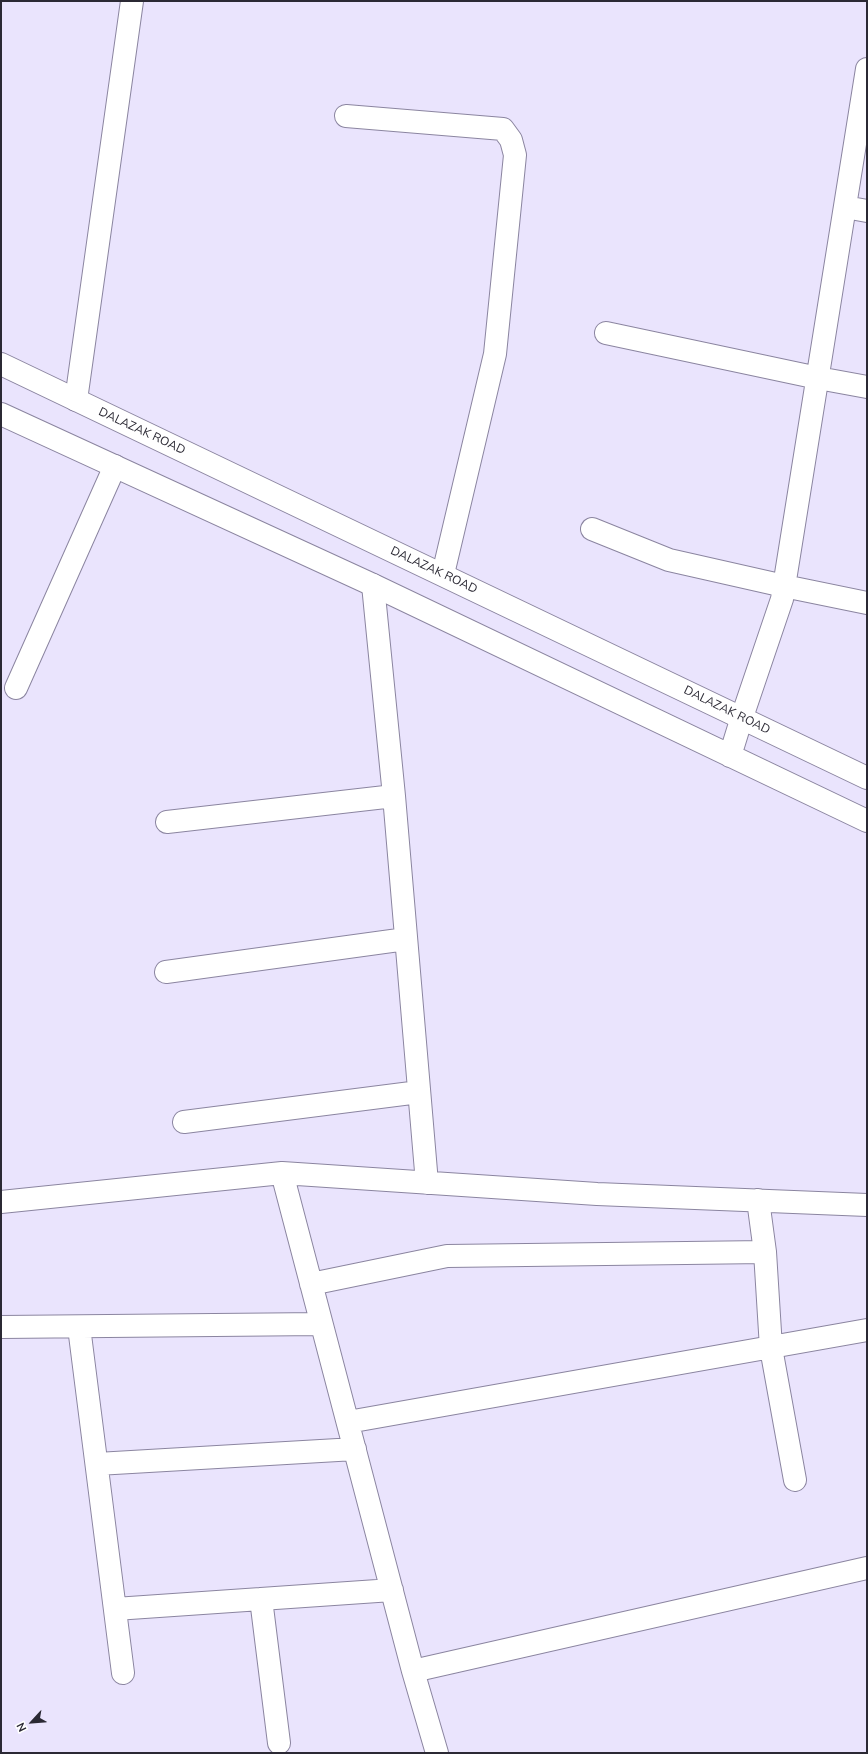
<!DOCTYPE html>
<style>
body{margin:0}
#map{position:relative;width:868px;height:1754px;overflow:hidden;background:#eae4fd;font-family:Mulish,sans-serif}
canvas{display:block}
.frame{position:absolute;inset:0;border:2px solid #2b2934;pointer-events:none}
.north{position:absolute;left:12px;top:1702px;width:40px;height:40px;-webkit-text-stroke:3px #fff;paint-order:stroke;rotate:244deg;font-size:11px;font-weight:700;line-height:16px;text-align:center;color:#2b2934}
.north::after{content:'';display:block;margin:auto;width:14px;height:18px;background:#2b2934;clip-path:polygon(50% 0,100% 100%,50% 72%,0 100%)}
</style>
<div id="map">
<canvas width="868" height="1754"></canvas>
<div class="frame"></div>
<div class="north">N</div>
</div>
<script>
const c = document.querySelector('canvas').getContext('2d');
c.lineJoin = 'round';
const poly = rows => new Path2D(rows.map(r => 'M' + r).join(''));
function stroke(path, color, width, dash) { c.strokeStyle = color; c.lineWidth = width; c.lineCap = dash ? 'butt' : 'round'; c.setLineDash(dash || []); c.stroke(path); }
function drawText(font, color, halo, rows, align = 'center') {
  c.font = font + ' Mulish,sans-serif'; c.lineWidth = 3; c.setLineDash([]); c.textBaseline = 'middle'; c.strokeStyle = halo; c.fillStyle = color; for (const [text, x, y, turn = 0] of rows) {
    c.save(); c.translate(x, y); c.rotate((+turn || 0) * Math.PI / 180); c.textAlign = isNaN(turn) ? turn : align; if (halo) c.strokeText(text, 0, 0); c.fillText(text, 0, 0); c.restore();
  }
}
const minor = poly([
 [346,116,503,129,511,140,515,155,495,354,443,574],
 [845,207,867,211],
 [606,333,818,378,867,387],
 [76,400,132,1],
 [592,529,669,560,784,586,867,603],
 [373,585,394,796,427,1183],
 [16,688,115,466],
 [742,717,782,599,867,69],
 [167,822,394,796],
 [166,972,406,939],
 [184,1122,419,1092],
 [282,1173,413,1671,437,1753],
 [758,1200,765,1252,771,1348,795,1480],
 [1,1202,282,1173,597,1194,867,1205],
 [311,1284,447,1256,765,1252],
 [1,1327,321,1324],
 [79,1327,123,1673],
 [348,1422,867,1330],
 [97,1464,355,1449],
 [261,1599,279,1743],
 [115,1609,392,1590],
 [413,1671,867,1568]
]);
const primary = poly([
 [1,364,867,778],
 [1,414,373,585,867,821],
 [730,756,742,717]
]);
stroke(minor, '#8b85a0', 24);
stroke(primary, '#8b85a0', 24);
stroke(minor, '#fff', 22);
stroke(primary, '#fff', 22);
drawText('12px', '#2b2934', '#fff', [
 ["DALAZAK ROAD",142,431,25],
 ["DALAZAK ROAD",434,570,25],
 ["DALAZAK ROAD",727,710,26]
]);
</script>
